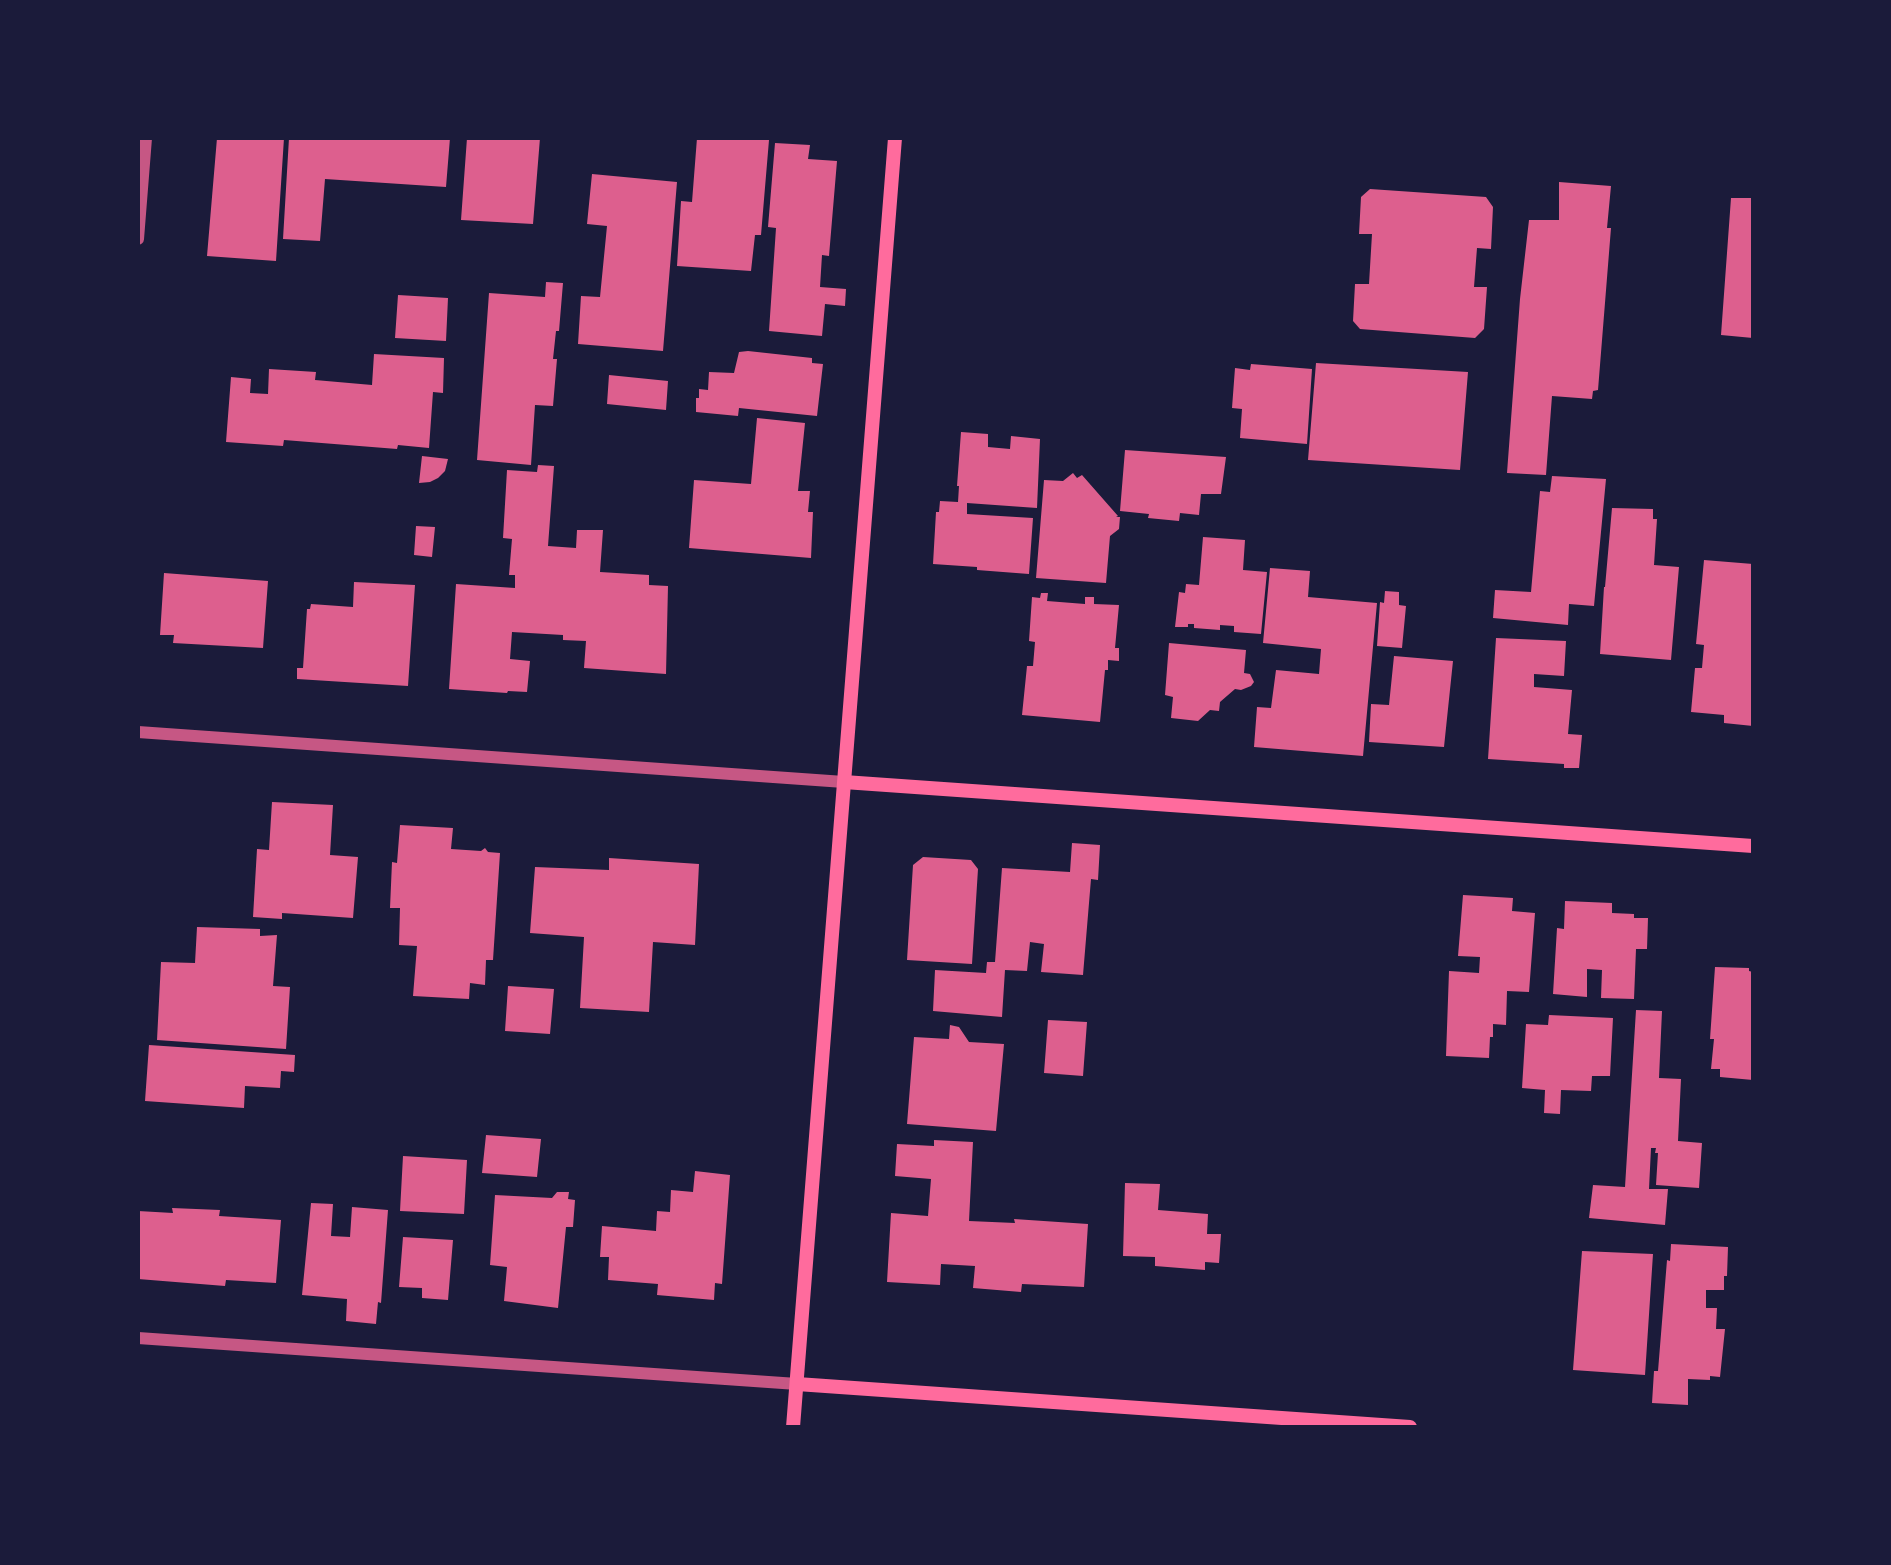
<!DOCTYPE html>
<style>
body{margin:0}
#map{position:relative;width:1891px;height:1565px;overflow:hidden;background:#1b1b3a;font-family:"Sofia Sans Condensed",sans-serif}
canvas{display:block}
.frame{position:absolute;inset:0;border:140px solid #1b1b3a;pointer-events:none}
</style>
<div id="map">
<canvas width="1891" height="1565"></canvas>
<div class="frame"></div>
</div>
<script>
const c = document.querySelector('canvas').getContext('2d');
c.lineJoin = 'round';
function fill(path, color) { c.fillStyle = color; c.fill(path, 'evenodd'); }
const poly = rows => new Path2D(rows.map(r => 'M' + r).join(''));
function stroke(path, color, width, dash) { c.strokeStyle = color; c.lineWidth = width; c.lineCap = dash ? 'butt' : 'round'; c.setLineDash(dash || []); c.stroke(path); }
fill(poly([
 [217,138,284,138,276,261,207,256],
 [289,138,450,138,446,187,325,179,320,241,283,239],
 [467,138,540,138,533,224,461,220],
 [697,138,769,140,761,235,755,235,751,271,677,266,681,201,692,202],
 [775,143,810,145,808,159,837,161,829,256,822,255,820,287,846,289,845,306,825,304,822,336,769,331,776,228,768,227],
 [592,174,677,182,663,351,578,344,581,296,600,297,607,226,587,224],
 [1559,182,1611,186,1607,228,1611,228,1598,390,1593,391,1592,399,1552,396,1546,475,1507,473,1520,299,1529,220,1559,220],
 [1370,189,1486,197,1493,207,1491,249,1477,248,1474,287,1487,287,1484,329,1475,338,1360,329,1353,321,1355,284,1369,284,1372,234,1359,234,1361,197],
 [1731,198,1753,198,1753,338,1721,335],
 [546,282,563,283,559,331,556,331,553,359,557,359,553,406,535,405,531,465,477,460,489,293,545,297],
 [398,295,448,298,446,341,395,338],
 [748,351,812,358,812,363,823,364,817,416,739,408,738,416,696,412,696,398,699,398,699,389,708,390,709,372,734,373,739,352],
 [374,354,444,358,443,393,433,392,429,448,398,445,397,449,284,440,283,446,226,442,231,377,251,379,250,393,268,394,269,369,316,372,315,380,372,385],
 [1316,363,1468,372,1460,470,1308,460],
 [1251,364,1312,369,1307,444,1240,438,1242,409,1232,408,1235,368,1250,370],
 [609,375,668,381,666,410,607,404],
 [757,418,805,423,798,491,810,491,808,512,813,512,811,558,689,548,694,480,751,484],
 [961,432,988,434,988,447,1010,449,1011,436,1040,439,1037,508,967,503,967,514,1033,518,1029,574,977,570,977,567,933,564,936,512,939,512,940,501,958,502,959,486,957,486],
 [1125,450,1226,457,1221,494,1201,494,1199,515,1180,513,1179,521,1148,518,1149,514,1120,511],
 [422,456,448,459,445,471,438,478,430,482,419,483],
 [538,465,554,466,548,546,576,548,577,530,603,530,600,572,649,575,649,585,668,586,666,674,584,668,586,641,563,640,563,635,512,632,510,659,530,661,527,692,508,691,507,693,449,689,456,584,515,588,515,575,509,575,512,539,503,538,507,470,537,472],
 [1073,473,1077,478,1082,475,1118,516,1116,517,1120,517,1119,529,1110,536,1106,583,1036,578,1044,480,1063,481],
 [1552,476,1606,479,1594,606,1569,604,1568,625,1493,618,1495,590,1531,592,1540,491,1550,492],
 [1612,508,1653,509,1653,519,1657,519,1654,565,1679,567,1671,660,1600,654,1604,587,1605,587],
 [416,526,435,527,432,557,414,555],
 [1203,537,1245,540,1243,570,1267,572,1261,634,1234,632,1234,626,1220,625,1220,630,1194,628,1194,624,1188,624,1188,627,1175,627,1179,592,1185,593,1186,584,1199,585],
 [1704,560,1753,564,1753,726,1724,723,1724,715,1691,712,1695,668,1702,668,1704,645,1696,644],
 [1270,568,1310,571,1308,597,1377,603,1363,756,1254,747,1257,707,1271,708,1276,670,1319,674,1321,649,1263,643],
 [164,573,268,581,263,648,173,643,174,635,160,635],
 [354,582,415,585,408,686,297,679,297,668,303,668,307,609,310,609,311,604,353,607],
 [1385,591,1399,592,1399,605,1406,606,1402,648,1377,646,1380,602,1384,603],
 [1041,593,1048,593,1047,601,1085,604,1085,597,1094,597,1094,604,1119,605,1115,648,1119,648,1119,661,1108,660,1108,670,1105,670,1100,722,1022,715,1027,666,1033,666,1035,642,1029,641,1032,597,1040,598],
 [1496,638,1566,641,1564,676,1534,674,1534,687,1572,690,1568,734,1582,735,1579,768,1564,768,1564,764,1488,759],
 [1169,643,1246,650,1244,673,1250,674,1254,682,1251,686,1241,690,1235,689,1220,702,1219,711,1210,710,1198,721,1171,718,1173,697,1165,695],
 [1394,656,1453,661,1444,747,1369,742,1371,704,1389,705],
 [272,802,333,805,330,855,358,857,353,918,282,913,282,919,253,917,257,849,269,850],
 [400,825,453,828,451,849,481,851,485,848,488,852,500,853,493,960,486,960,485,985,470,983,469,999,413,996,417,946,399,945,400,908,390,908,392,862,397,863],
 [1072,843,1100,845,1098,880,1091,879,1083,975,1041,972,1044,944,1030,942,1027,971,1005,970,1002,1017,933,1011,935,970,986,973,987,962,995,962,1002,868,1070,872],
 [923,857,971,860,978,869,972,964,907,960,913,865],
 [609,858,699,864,695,945,653,942,649,1012,580,1008,584,937,530,933,535,867,609,870],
 [1463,895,1513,898,1512,911,1535,913,1529,992,1507,991,1506,1025,1493,1024,1493,1037,1490,1037,1489,1058,1446,1056,1449,971,1479,973,1480,957,1458,956],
 [1565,901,1612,903,1612,913,1634,914,1634,918,1648,918,1647,949,1636,949,1634,999,1601,998,1602,970,1587,969,1587,997,1553,994,1557,928,1564,929],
 [197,927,260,929,260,936,277,935,273,986,290,987,286,1049,157,1040,161,962,195,963],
 [1715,967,1749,968,1749,971,1753,972,1753,1080,1720,1077,1720,1069,1711,1069,1714,1039,1710,1039],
 [508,986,554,989,550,1034,505,1031],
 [1636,1010,1662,1011,1659,1078,1681,1079,1678,1141,1702,1143,1699,1188,1656,1185,1658,1153,1655,1153,1656,1148,1651,1148,1649,1189,1668,1189,1665,1225,1589,1218,1593,1185,1625,1187],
 [1549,1015,1613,1018,1610,1076,1592,1076,1591,1091,1561,1090,1560,1114,1544,1113,1545,1090,1522,1088,1526,1024,1548,1025],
 [1048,1020,1087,1022,1083,1076,1044,1073],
 [950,1025,959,1027,969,1042,1004,1044,996,1131,907,1124,914,1037,949,1039],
 [149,1045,295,1055,294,1072,281,1071,280,1088,245,1086,244,1108,145,1101],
 [486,1135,541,1139,537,1177,482,1173],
 [934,1140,973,1142,969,1221,1015,1223,1014,1219,1088,1224,1084,1287,1022,1284,1021,1292,973,1288,975,1266,941,1264,940,1285,887,1282,891,1213,928,1216,931,1179,895,1176,897,1144,934,1146],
 [403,1156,467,1160,464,1214,400,1211],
 [695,1171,730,1175,722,1284,715,1283,714,1300,657,1295,658,1284,608,1280,609,1257,600,1257,602,1226,656,1231,657,1211,670,1212,671,1190,693,1192],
 [1125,1183,1160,1184,1158,1210,1208,1214,1207,1234,1221,1234,1219,1263,1205,1262,1205,1270,1155,1266,1155,1257,1123,1256],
 [557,1192,569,1192,568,1199,575,1200,573,1227,566,1227,558,1308,504,1301,507,1267,490,1265,495,1195,552,1198],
 [311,1203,333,1204,331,1236,350,1237,352,1207,388,1210,381,1303,378,1302,376,1324,346,1321,347,1299,302,1295],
 [172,1208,220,1210,219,1216,281,1220,276,1283,226,1280,225,1286,138,1279,138,1211,173,1213],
 [403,1237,453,1240,448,1300,422,1298,422,1288,399,1287],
 [1671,1244,1728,1247,1727,1276,1724,1276,1724,1290,1706,1290,1706,1308,1717,1308,1716,1329,1725,1329,1720,1377,1710,1376,1710,1380,1688,1379,1688,1405,1652,1403,1654,1371,1658,1371,1667,1260,1670,1261],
 [1582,1251,1653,1254,1645,1375,1573,1370]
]), '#dd5f8e');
stroke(poly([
 [138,239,146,138],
 [138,732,844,782],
 [138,1338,797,1384]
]), '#c65784', 12);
stroke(poly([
 [844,782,1753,846],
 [797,1384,1410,1427],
 [793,1427,895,138]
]), '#ff6b9d', 14);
</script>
